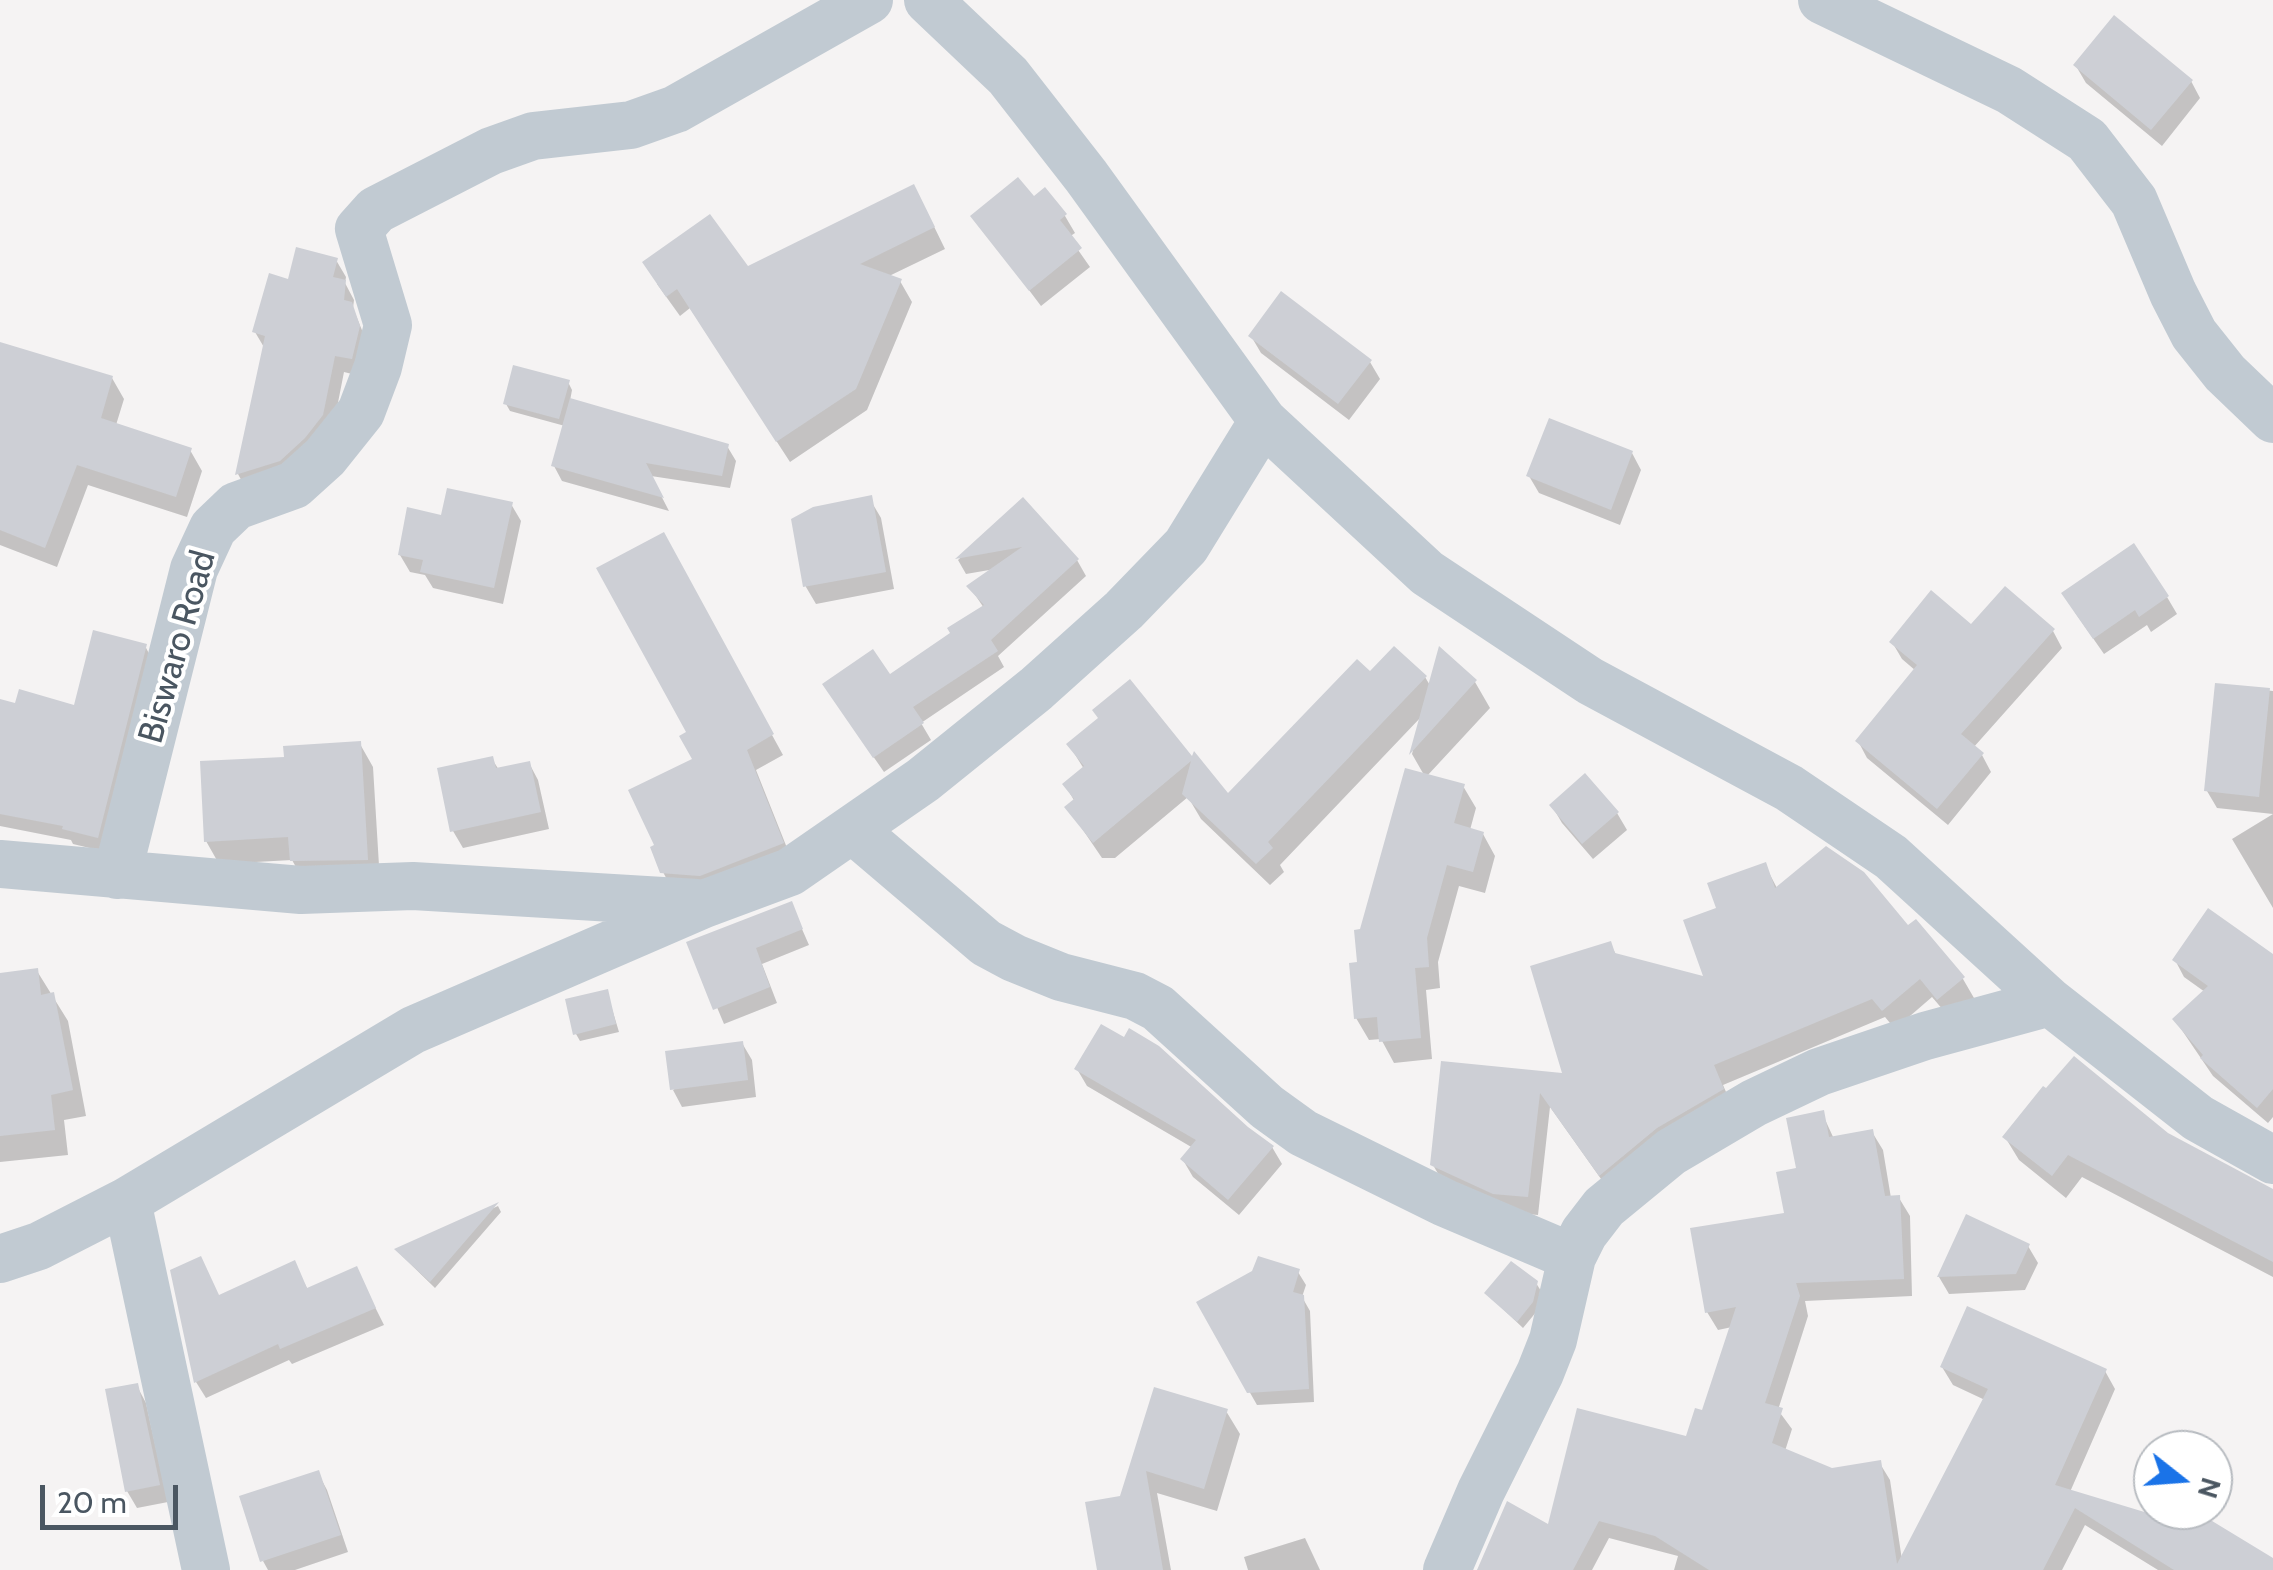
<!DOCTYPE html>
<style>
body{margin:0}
#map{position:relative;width:2273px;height:1570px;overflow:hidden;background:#f5f3f3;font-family:Cabin,sans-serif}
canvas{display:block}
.north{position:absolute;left:2133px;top:1430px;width:100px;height:100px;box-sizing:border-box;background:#fff;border:2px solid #b7bbc0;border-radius:50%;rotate:107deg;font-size:28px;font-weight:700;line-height:40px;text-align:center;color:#4a5661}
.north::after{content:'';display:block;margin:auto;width:35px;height:45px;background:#1a73e8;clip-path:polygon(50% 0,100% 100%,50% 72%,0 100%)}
.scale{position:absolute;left:40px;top:1485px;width:138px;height:45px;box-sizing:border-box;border:5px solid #4a5661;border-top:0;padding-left:12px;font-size:30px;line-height:35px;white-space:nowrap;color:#4a5661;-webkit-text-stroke:8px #fff;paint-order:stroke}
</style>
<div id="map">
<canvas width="2273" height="1570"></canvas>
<div class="north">N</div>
<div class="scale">20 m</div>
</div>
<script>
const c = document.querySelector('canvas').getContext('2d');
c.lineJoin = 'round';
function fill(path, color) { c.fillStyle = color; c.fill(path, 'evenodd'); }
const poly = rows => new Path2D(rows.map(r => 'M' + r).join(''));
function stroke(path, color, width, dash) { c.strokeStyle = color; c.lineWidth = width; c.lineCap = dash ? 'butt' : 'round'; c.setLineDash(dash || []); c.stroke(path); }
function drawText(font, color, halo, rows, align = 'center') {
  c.font = font + ' Cabin,sans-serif'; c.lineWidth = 8; c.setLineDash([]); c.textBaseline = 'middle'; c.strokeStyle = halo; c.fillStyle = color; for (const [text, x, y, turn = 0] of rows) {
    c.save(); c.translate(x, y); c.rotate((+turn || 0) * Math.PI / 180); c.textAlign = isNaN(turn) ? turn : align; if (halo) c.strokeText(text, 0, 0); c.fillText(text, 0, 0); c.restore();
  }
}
fill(poly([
 [2076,66,2191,81,2200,98,2162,146,2086,83],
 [1033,199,1065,216,1075,233,1069,237,1090,267,1041,306,973,216],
 [925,208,945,249,887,277,900,281,912,302,867,410,790,462,690,308,680,316,657,284,747,270],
 [336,260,346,277,345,283,354,300,353,308,368,345,360,376,344,372,332,433,247,491,238,474,265,349,255,332,289,282],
 [1251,336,1370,362,1380,379,1349,420,1261,353],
 [0,344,112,378,124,399,116,425,190,450,202,471,187,517,88,485,57,567,0,545],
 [568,382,572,390,570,401,727,446,736,461,730,488,651,476,669,511,562,481,554,466,565,426,510,411,506,404],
 [1632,453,1641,470,1620,525,1539,493,1529,476],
 [1023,500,1077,560,1086,576,998,656,1004,667,921,723,931,740,884,772,834,700,889,677,954,634,984,608,969,586,995,569,966,574,958,560],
 [871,501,881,518,894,589,816,604,806,587,794,520],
 [511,504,521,521,503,604,433,588,425,575,410,572,400,555,443,518],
 [663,536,783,755,756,770,793,863,674,893,663,872,695,760],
 [2167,597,2177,614,2151,632,2147,625,2104,654,2074,611],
 [1972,627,2053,631,2062,648,1973,748,1982,755,1991,772,1948,825,1867,758,1858,741,1916,671,1902,659,1892,642],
 [145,646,153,661,106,852,73,844,71,840,0,826,0,770],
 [1441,650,1475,682,1490,708,1427,776,1463,786,1476,808,1470,830,1483,834,1495,856,1485,893,1459,886,1438,962,1440,988,1426,990,1432,1059,1394,1063,1381,1039,1369,1040,1356,1018,1362,932,1424,775,1412,754,1422,716,1280,865,1284,872,1270,885,1201,819,1188,797,1115,858,1102,858,1068,808,1075,802,1065,785,1084,769,1069,745,1100,720,1194,762,1228,796,1370,675,1425,677,1431,687],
 [2218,685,2273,691,2273,814,2217,808,2207,791],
 [360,744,373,767,380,882,305,883,292,860,219,864,206,841,286,759],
 [492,759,499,770,529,763,538,780,549,829,463,848,453,831],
 [1552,806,1617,813,1627,830,1593,859,1562,823],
 [2273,814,2273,908,2232,839],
 [1765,865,1778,890,1908,928,1963,979,1974,998,1950,1018,1932,997,1895,1029,1885,1017,1723,1085,1733,1108,1611,1193,1550,1107,1538,1215,1506,1212,1444,1184,1433,1165,1565,1076,1610,944,1617,956,1707,980,1719,910],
 [791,904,809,945,762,964,777,1003,724,1024,690,943],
 [2273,957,2273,1117,2268,1123,2213,1076,2175,1020,2205,992,2184,977,2175,960],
 [37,971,68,1021,86,1116,64,1120,68,1155,0,1162,0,975],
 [607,992,619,1032,580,1041,576,1034],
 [742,1043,752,1060,756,1097,682,1107,673,1090],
 [1077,1069,1247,1129,1272,1147,1282,1164,1239,1215,1193,1177,1183,1160,1193,1148,1087,1086],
 [1822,1113,1834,1139,1872,1132,1883,1150,1891,1198,1899,1198,1910,1216,1912,1296,1805,1301,1808,1316,1778,1410,1792,1429,1785,1451,1831,1470,1879,1462,1890,1480,1902,1560,1985,1400,1953,1385,1942,1367,2105,1371,2115,1389,2070,1492,2162,1520,2168,1510,2189,1510,2250,1570,2158,1570,2085,1525,2062,1570,1674,1570,1678,1556,1609,1538,1592,1570,1477,1570,1688,1439,1704,1413,1732,1327,1718,1330,1707,1312,1787,1215,1799,1170],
 [2166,1135,2273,1191,2273,1277,2082,1177,2066,1198,2019,1160,2005,1137],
 [498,1206,501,1212,435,1288,397,1251],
 [1967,1217,2028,1246,2038,1263,2025,1290,1949,1294,1939,1277],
 [294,1263,308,1290,356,1269,384,1325,292,1364,289,1360,206,1398,196,1382,220,1297],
 [1298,1272,1306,1285,1302,1297,1310,1311,1314,1402,1257,1405,1199,1303],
 [1536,1283,1541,1291,1537,1311,1523,1328,1487,1294],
 [137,1386,146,1403,168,1502,137,1508,127,1491],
 [1155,1390,1226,1411,1240,1434,1217,1511,1157,1493,1171,1570,1099,1570],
 [318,1473,327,1490,348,1552,295,1570,268,1570,263,1561],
 [1305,1538,1320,1570,1248,1570,1244,1557]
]), '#0003');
fill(poly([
 [2114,15,2193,80,2151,130,2073,65],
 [1018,177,1034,196,1045,187,1067,214,1060,220,1082,248,1029,291,970,216],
 [914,184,935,227,860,264,902,279,856,389,776,442,677,289,666,297,642,262,710,214,748,266],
 [296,247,338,258,333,277,346,280,344,300,352,302,360,326,352,359,335,356,323,415,305,438,280,461,235,475,265,336,252,332,269,273,288,279],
 [1281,291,1372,360,1338,404,1248,336],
 [0,342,113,376,101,418,192,448,176,497,77,465,45,548,0,530],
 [513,365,570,380,559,419,503,404],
 [570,398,729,444,722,476,646,463,664,498,551,466],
 [1549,418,1633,451,1611,510,1526,476],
 [447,488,513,502,494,588,420,572,423,560,398,555,407,507,441,515],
 [872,495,886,572,803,587,791,519,813,507],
 [1023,497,1079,559,991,640,998,651,913,707,924,723,873,758,822,684,873,649,890,674,950,633,947,628,984,605,966,586,1022,547,955,559],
 [664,532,774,734,747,750,784,843,700,876,660,873,650,847,654,845,628,790,692,759,679,736,686,732,596,568],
 [2134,543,2169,596,2139,617,2135,610,2093,639,2061,593],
 [2005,586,2055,629,1961,734,1984,753,1937,809,1855,741,1917,665,1889,642,1931,590,1971,624],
 [93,630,147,644,98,838,62,829,63,826,0,814,0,699,15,703,19,689,74,705],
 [1394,646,1427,676,1268,842,1273,848,1256,864,1182,794,1191,761,1093,843,1064,807,1074,799,1062,784,1084,766,1066,744,1098,718,1092,710,1130,679,1192,756,1194,751,1228,793,1357,659,1370,671],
 [1439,646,1477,680,1409,755],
 [2215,683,2270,688,2259,797,2204,791],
 [361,741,368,860,290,861,288,837,204,842,200,761,284,757,283,746],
 [493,756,496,768,530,761,541,812,450,832,437,768],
 [1405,768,1465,784,1454,823,1484,832,1473,872,1447,865,1427,938,1429,967,1415,968,1421,1038,1379,1042,1377,1017,1354,1019,1349,963,1357,962,1354,930,1360,929],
 [1585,773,1619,812,1582,844,1549,805],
 [1826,846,1864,872,1908,925,1916,919,1965,977,1937,1000,1920,979,1882,1011,1872,999,1714,1065,1724,1089,1657,1128,1599,1176,1540,1093,1528,1197,1493,1194,1430,1165,1441,1061,1562,1073,1530,966,1611,941,1615,953,1703,976,1683,920,1716,908,1707,883,1766,862,1775,888],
 [792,901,803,929,756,948,770,987,713,1010,686,942],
 [2208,908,2273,954,2273,1089,2257,1108,2200,1058,2203,1055,2172,1019,2208,986,2172,960],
 [38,968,41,995,54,992,73,1090,51,1095,55,1130,0,1136,0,973],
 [608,989,616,1024,573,1035,565,999],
 [1101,1024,1124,1037,1129,1028,1159,1046,1248,1127,1274,1146,1228,1200,1180,1159,1196,1140,1074,1069],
 [743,1041,748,1080,670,1090,665,1051],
 [2074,1056,2168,1133,2273,1189,2273,1262,2068,1155,2052,1176,2002,1137,2043,1086,2046,1088],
 [1824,1110,1829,1137,1873,1129,1885,1196,1900,1195,1904,1279,1796,1283,1800,1296,1765,1403,1783,1408,1772,1443,1832,1468,1881,1460,1897,1564,1988,1389,1940,1367,1967,1306,2107,1369,2055,1485,2161,1517,2165,1510,2194,1510,2273,1558,2273,1570,2174,1570,2075,1508,2043,1570,1709,1570,1655,1536,1599,1521,1573,1570,1477,1570,1507,1501,1548,1524,1577,1408,1686,1436,1695,1408,1702,1410,1736,1307,1705,1313,1690,1228,1784,1213,1776,1172,1796,1168,1786,1118],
 [499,1202,430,1282,394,1249],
 [1966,1214,2030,1244,2016,1274,1937,1277],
 [201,1256,219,1295,295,1260,307,1288,357,1266,376,1308,280,1349,278,1344,194,1383,170,1270],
 [1258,1256,1300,1269,1293,1292,1304,1295,1309,1389,1247,1393,1196,1302,1252,1271],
 [1511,1261,1538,1281,1533,1302,1517,1322,1484,1293],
 [138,1383,160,1485,125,1492,105,1389],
 [1154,1387,1228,1409,1204,1489,1146,1471,1163,1570,1097,1570,1085,1502,1120,1496],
 [319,1470,341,1535,260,1562,239,1496]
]), '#cdcfd5');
stroke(poly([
 [928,0,1008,76,1086,176,1263,421,1427,573,1590,681,1789,788,1891,857,2050,1002,2198,1118,2273,1160],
 [1822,0,2009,90,2087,140,2134,201,2173,293,2194,334,2225,373,2273,419],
 [852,829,986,943,1014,958,1061,977,1135,996,1158,1008,1267,1107,1303,1133,1445,1203,1572,1257],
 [0,864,301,890,413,886,696,903],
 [117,875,194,569,213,528,236,506,294,485,325,457,361,412,378,367,388,325,359,229,376,210,491,151,533,136,631,125,676,109,869,0],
 [127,1201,206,1570],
 [0,1259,39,1246,127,1201,413,1030,704,904,790,872,923,780,1036,689,1124,610,1186,546,1263,421],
 [1447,1570,1481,1491,1540,1373,1553,1340,1572,1257,1584,1233,1604,1207,1671,1152,1754,1103,1819,1072,1925,1036,2050,1002]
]), '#c1cad2', 48);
drawText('35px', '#4a5661', '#fff', [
 ["Biswaro Road",178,647,-74]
]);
</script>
